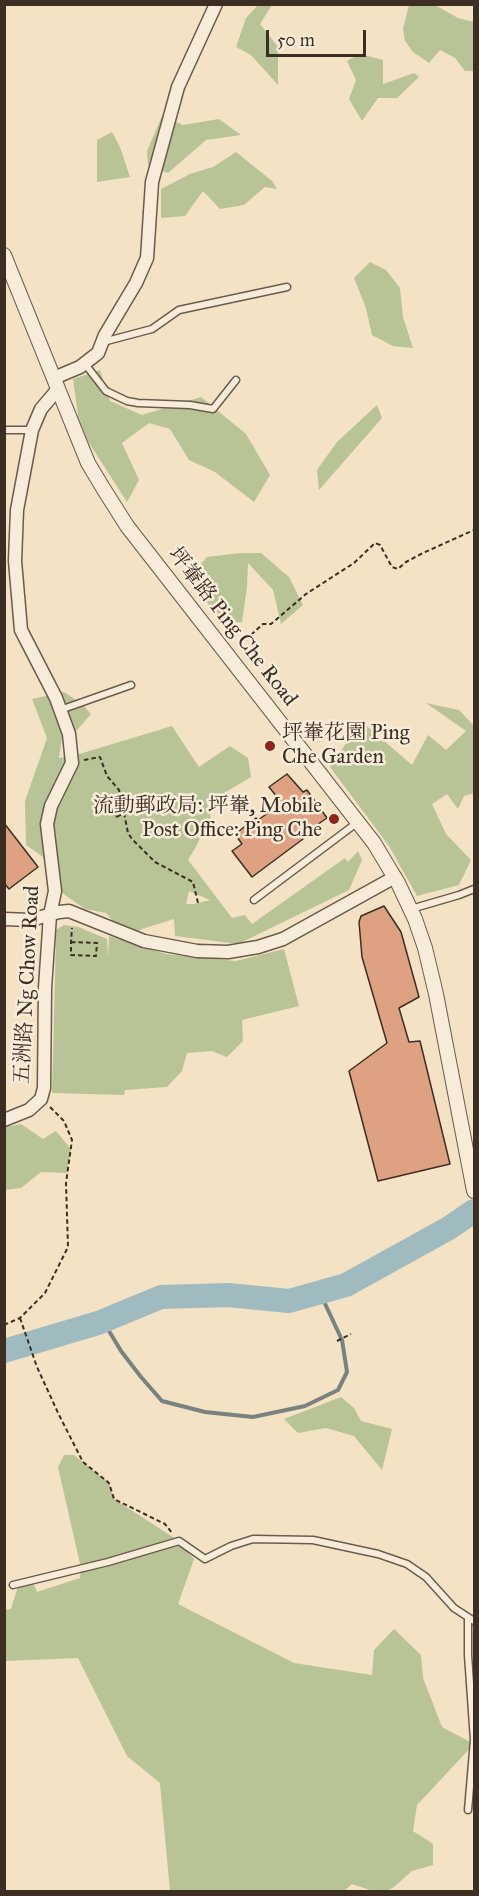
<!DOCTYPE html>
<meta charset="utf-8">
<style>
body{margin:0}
#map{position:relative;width:479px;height:1896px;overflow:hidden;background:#f3e2c4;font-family:"IM FELL Great Primer",serif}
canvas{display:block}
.frame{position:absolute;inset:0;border:6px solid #3d2e24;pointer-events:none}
.scale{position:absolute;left:266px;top:30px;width:100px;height:27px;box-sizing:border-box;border:3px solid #3d2e24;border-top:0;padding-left:8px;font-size:18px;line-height:21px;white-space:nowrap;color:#3d2e24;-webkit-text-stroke:4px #f7ecd9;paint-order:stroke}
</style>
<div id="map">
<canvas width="479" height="1896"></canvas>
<div class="frame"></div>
<div class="scale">50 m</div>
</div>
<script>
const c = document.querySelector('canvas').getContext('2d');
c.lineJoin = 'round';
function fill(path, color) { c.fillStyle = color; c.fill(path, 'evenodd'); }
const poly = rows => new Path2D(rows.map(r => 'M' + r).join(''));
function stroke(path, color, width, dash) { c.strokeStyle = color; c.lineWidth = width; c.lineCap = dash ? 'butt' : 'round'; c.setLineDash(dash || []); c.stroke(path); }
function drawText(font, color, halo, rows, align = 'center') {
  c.font = font + ' "IM FELL Great Primer","Noto Serif SC",serif'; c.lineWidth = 5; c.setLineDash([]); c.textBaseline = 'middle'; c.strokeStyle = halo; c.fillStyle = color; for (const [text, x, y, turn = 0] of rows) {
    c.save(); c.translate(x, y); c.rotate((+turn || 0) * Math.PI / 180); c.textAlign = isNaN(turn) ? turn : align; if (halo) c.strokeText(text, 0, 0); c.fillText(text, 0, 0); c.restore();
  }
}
fill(poly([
 [258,5,272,5,260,24,278,47,278,85,251,55,236,47,246,18],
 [409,5,435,5,458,18,474,22,474,71,465,71,455,58,440,50,429,63,413,52,405,41,403,29],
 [360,54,383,60,383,84,414,73,419,77,397,98,378,98,362,121,349,99,356,80,347,61],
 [162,116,183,125,219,119,241,135,206,140,168,173,148,165,147,151],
 [112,132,120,147,130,177,97,182,97,140],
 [236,152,272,181,277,189,265,187,244,205,220,209,203,191,185,216,161,218,161,189,190,174,213,167],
 [370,262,386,270,400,288,403,317,413,348,393,346,372,335,366,308,354,278],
 [100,370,110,401,142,415,201,397,246,434,270,475,254,502,215,472,189,460,170,429,149,423,122,443,139,480,127,502,80,429,73,379],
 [377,405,382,418,319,490,317,470,337,442],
 [241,553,261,553,289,577,303,605,281,624,273,590,248,563,247,587,242,622,223,623,214,614,191,575,207,557],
 [64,692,82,704,91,714,71,737,62,738,59,758,76,755,172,726,199,767,230,746,248,758,251,777,207,803,211,819,207,833,202,833,197,845,188,860,232,918,245,915,252,924,345,858,348,862,358,851,362,860,349,890,238,944,175,936,174,919,142,929,131,935,120,930,106,913,85,909,65,895,57,887,43,857,26,845,25,801,47,738,32,699],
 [189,891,210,900,194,904,186,904],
 [426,703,459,710,474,726,474,793,464,796,458,809,447,794,432,804,446,834,471,860,459,885,417,896,389,846,330,767,361,721,412,765,428,735,446,750,466,731],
 [64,925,78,927,107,939,108,957,109,936,166,954,236,961,284,949,299,1006,242,1020,243,1041,227,1057,212,1051,187,1053,182,1071,167,1087,125,1090,124,1095,52,1093,56,940,55,935,56,930],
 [21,1124,43,1139,56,1131,71,1149,67,1173,41,1172,21,1188,5,1190,5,1127],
 [341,1397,354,1408,361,1421,392,1429,382,1470,354,1436,326,1428,298,1433,284,1419],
 [64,1455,74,1455,109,1483,114,1499,179,1541,194,1559,178,1604,294,1663,372,1675,374,1650,394,1629,421,1655,423,1678,442,1727,474,1744,417,1805,413,1831,433,1844,433,1865,412,1871,394,1887,385,1892,373,1891,352,1884,343,1892,170,1891,160,1783,127,1756,78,1658,5,1661,5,1610,11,1609,19,1583,32,1580,37,1592,80,1578,81,1568,58,1467]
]), '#b8c496');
stroke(poly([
 [103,1321,121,1351,141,1377,162,1401,205,1412,253,1417,305,1406,338,1390,347,1372,342,1340,320,1293]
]), '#788381', 4);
stroke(poly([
 [4,1351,98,1323,161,1297,228,1295,289,1301,346,1285,449,1228,474,1211]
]), '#a0bbbf', 24);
const building = poly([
 [287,774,303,792,307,790,327,818,301,836,303,839,252,877,232,851,242,844,235,834,256,818,258,820,275,808,277,797,269,787,287,774],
 [128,793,136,805,117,817,109,806,128,793],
 [4,823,38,867,9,889,4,883,4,823],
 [384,906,401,932,419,997,399,1008,409,1042,420,1041,450,1164,378,1181,349,1071,387,1043,362,957,359,922,361,916,384,906]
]);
fill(building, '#dea181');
stroke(building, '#3d2e24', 1.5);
const service = poly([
 [103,342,152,329,179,310,287,287],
 [85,364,106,391,127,401,138,403,190,405,213,409,236,380],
 [4,430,32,430],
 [60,710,131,685],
 [254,900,358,822],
 [411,909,459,895,474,889],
 [13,1585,108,1562,179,1541,205,1559,231,1546,253,1539,313,1540,378,1554,407,1564,426,1577,454,1608,474,1621],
 [468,1618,468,1655,474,1740,468,1810]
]);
const minor = poly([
 [54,378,80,367,98,353,105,335,136,283,147,258,152,182,178,87,216,4],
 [4,919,31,920,59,912,69,911,144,941,197,951,228,952,258,947,283,939,395,877],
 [4,1120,29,1110,41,1099,44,1088,45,988,50,915,55,891,47,824,51,806,72,763,69,734,56,698,21,630,15,561,17,510,32,430,41,409,58,389]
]);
const tertiary = poly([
 [4,255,88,463,103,488,127,526,374,843,398,883,415,919,425,948,436,994,474,1191]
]);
stroke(service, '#6a5b4c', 9);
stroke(minor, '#6a5b4c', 15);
stroke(tertiary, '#6a5b4c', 16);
stroke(poly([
 [240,645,263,624,271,624,306,594,354,563,375,543,380,545,392,567,398,569,406,562,423,553,474,530],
 [84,760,100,757,107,776,119,790,121,798],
 [124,813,128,833,132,839,155,862,193,882,198,903],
 [71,942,97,943,96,956,71,955,71,942,72,928],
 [20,1318,37,1367,59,1415,83,1462,109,1483,114,1499,165,1524,172,1533],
 [4,1325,20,1318,45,1293,68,1247,66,1183,72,1140,64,1121,50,1107],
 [337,1341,351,1334]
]), '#3d2e24', 2, [4.5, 3]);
stroke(service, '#f7ecd9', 6);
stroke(minor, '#f7ecd9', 12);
stroke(tertiary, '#f7ecd9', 14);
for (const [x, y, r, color] of [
 [270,746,6,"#8f2418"],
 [334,819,6,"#8f2418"]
]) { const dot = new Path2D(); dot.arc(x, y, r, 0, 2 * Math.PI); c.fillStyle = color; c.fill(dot); stroke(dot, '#f7ecd9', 2); }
drawText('21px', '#3d2e24', '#f7ecd9', [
 ["坪輋路 Ping Che Road",232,627,52],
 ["五洲路 Ng Chow Road",28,985,-87]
]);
drawText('21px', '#3d2e24', '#f7ecd9', [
 ["坪輋花園 Ping",282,734],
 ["Che Garden",282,758],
 ["流動郵政局: 坪輋, Mobile",322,807,"right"],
 ["Post Office: Ping Che",322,831,"right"]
], 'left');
</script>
